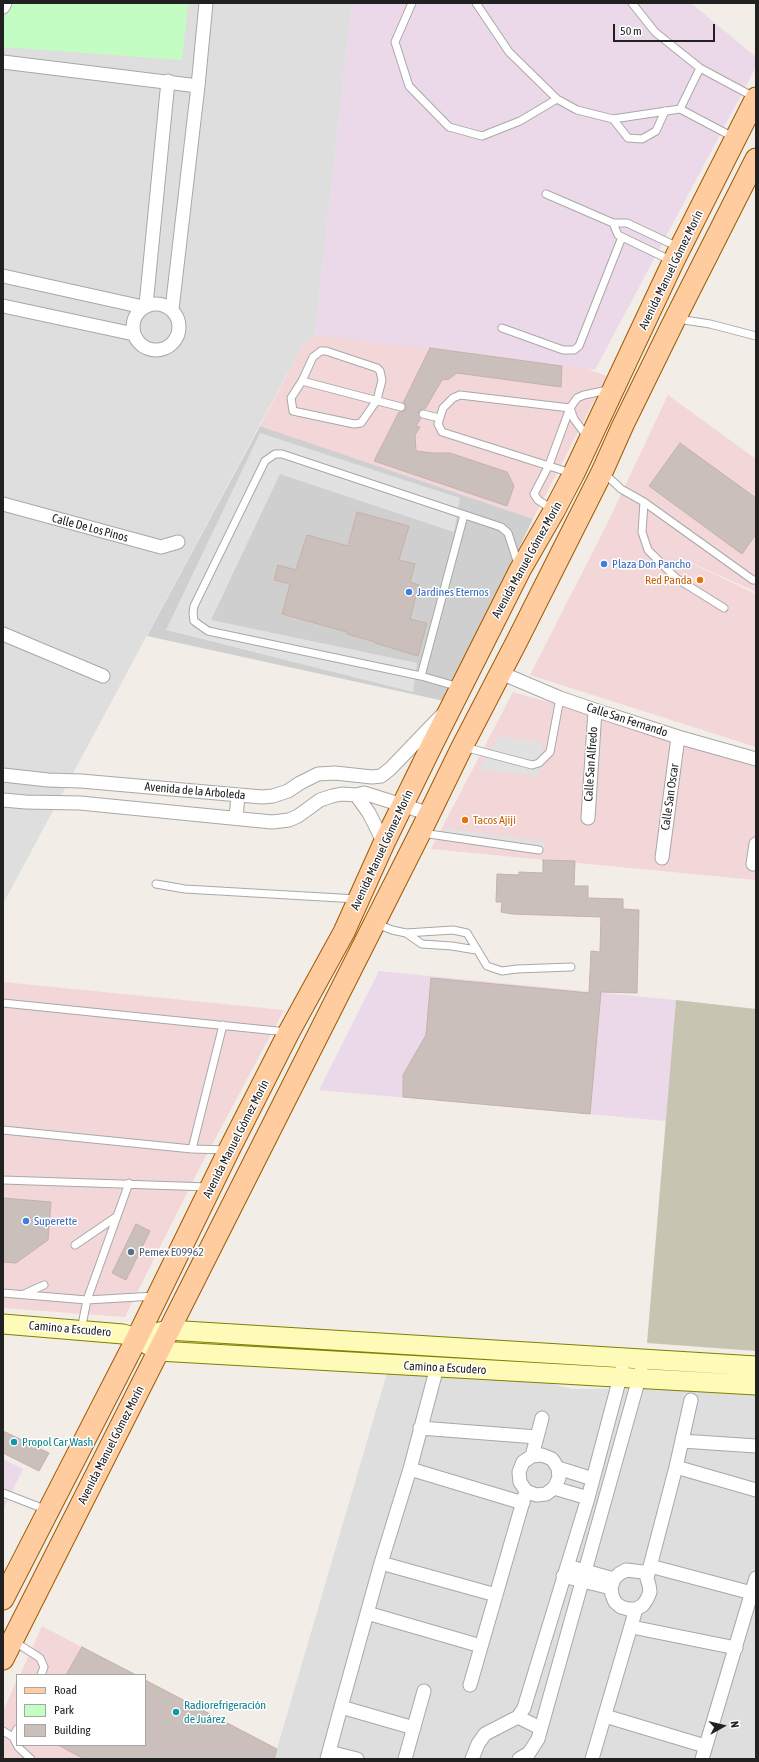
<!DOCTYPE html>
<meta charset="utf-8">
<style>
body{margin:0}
#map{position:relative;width:759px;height:1762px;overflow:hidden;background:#f2ede7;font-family:"Asap Condensed",sans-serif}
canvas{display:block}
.frame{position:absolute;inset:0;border:4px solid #212121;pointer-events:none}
.legend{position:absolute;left:16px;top:1674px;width:130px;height:72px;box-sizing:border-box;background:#fff;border:1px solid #a6a6a6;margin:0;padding:5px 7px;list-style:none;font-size:12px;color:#212121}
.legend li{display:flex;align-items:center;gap:8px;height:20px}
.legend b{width:20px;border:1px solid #a6a6a6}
.north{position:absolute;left:703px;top:1706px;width:40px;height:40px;-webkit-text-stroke:3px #fff;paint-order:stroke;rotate:82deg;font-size:11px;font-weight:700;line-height:16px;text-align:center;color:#212121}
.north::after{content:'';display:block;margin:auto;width:14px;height:18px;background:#212121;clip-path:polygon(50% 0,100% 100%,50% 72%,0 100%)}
.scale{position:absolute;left:613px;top:24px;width:102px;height:18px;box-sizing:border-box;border:2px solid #212121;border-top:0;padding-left:5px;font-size:12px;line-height:14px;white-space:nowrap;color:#212121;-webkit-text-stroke:3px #fff;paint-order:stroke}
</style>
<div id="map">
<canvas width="759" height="1762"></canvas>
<div class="frame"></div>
<ul class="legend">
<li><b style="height:5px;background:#ffcc9f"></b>Road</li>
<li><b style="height:11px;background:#c4fdc3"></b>Park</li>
<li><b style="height:11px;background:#cabfba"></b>Building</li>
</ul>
<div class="north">N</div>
<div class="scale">50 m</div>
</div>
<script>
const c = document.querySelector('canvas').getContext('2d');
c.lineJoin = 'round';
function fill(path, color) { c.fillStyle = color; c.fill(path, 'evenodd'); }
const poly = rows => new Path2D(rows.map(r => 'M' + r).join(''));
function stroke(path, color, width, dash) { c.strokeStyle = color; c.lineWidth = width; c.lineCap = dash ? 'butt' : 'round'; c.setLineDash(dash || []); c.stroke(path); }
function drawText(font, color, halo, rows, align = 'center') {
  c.font = font + ' "Asap Condensed",sans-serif'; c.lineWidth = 3; c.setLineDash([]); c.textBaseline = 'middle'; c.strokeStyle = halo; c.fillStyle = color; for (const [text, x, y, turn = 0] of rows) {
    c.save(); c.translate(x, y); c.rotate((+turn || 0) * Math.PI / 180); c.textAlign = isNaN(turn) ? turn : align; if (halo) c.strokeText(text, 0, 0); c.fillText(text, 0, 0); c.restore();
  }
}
fill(poly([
 [3,3,352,3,315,335,302,346,3,904],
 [387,1373,548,1381,555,1385,573,1389,654,1388,756,1394,756,1759,274,1759]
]), '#dfdede');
fill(poly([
 [315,335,431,347,584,368,607,376,533,519,260,426,302,346],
 [668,395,756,459,756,592,652,545,756,594,756,747,530,675,607,524],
 [513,692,586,713,756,767,756,880,431,849],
 [3,982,284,1010,200,1167,125,1317,3,1308],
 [42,1626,134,1675,20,1675],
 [17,1680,17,1745,145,1745,145,1681,277,1749,274,1759,3,1759,3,1711]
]), '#f3d6d8');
fill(poly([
 [352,3,691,3,756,57,756,67,595,370,315,335],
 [379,971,676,1000,666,1121,319,1090],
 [3,1459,23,1469,3,1510]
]), '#ebd9ea');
fill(poly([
 [260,426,533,519,444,701,147,636]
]), '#cfcfcf');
fill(poly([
 [676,1000,756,1009,756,1351,647,1343]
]), '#c7c5b2');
fill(poly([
 [13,3,188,3,182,60,3,47,3,21]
]), '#c4fdc3');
fill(poly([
 [260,433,460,498,454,532,280,474,211,620,417,663,413,692,166,630],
 [499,736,543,743,538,776,479,769],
 [446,828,546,842,544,852,440,840]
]), '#e1e1e1');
const building = poly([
 [430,348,562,366,561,387,457,373,449,379,442,380,425,409,421,409,418,412,421,418,416,426,420,427,415,435,416,451,432,453,450,453,507,472,514,486,507,506,374,461,399,412,403,412,406,409,406,405,403,403,430,348],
 [680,443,756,498,756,534,742,554,649,486,680,443],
 [357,512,409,526,399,560,415,564,410,582,419,585,410,619,427,623,418,656,375,643,375,642,347,634,347,632,282,614,290,584,274,580,278,565,296,570,307,535,348,546,357,512],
 [543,860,575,861,574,886,588,886,588,898,623,899,623,909,639,910,637,993,601,992,590,1114,403,1097,403,1075,426,1035,431,978,589,993,591,951,600,952,601,917,512,914,501,912,502,902,496,902,497,874,519,875,519,872,543,873,543,860],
 [3,1198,51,1202,48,1240,16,1263,3,1262,3,1198],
 [136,1224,150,1231,126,1280,112,1273,136,1224],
 [3,1431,49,1453,39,1471,3,1453,3,1431],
 [82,1647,136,1675,66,1675,82,1647],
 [145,1680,277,1749,274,1759,84,1759,58,1745,145,1745,145,1680]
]);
fill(building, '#cabfba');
stroke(building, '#c5b2a8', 1);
const lane = poly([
 [412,3,395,42,409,86,449,127,482,136,520,121,557,99],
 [476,3,509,52,557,99,577,110,613,119,680,109,735,138],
 [632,3,655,32,700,68,754,97],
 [680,109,700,68],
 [613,119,628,138,642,139,656,131,665,111],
 [546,194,613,223,627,223,678,247],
 [613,223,618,235,672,261],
 [678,319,710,324,756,336],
 [502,328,563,350,574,350,579,346,622,237],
 [321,351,326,351,377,368,380,371,382,380,377,400,361,423,354,424,293,411,291,398,302,381,313,357,321,351],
 [302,381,401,407],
 [570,408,574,419,588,438],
 [423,414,439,418],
 [571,473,442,432,438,424,443,408,453,398,460,395,570,408,577,398,584,395,608,390],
 [604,473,621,489,644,502,753,580,756,580],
 [644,502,642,532,648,550,676,578,724,608],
 [553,510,538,500,534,494,549,465,570,408],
 [421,676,464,515],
 [459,687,421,676,208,631,194,621,193,613,194,606,265,461,275,454,282,454,501,527,508,533,518,564],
 [464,747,532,765,539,763,550,752,560,698],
 [422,833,539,850],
 [156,884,185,889,357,899],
 [377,924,392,930,406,933,453,930,467,933,487,966,502,971,517,969,571,967],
 [406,933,422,944,452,946,476,950],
 [3,1003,287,1032],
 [3,1130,192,1149,227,1150],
 [192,1149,223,1025],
 [3,1180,209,1187],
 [75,1245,116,1217],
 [3,1293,87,1300,129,1183],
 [24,1294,44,1285],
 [81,1330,87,1300,155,1296],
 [3,1493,47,1510],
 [15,1642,40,1658,44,1667,41,1675],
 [17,1729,13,1737,17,1745],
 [3,1731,13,1737],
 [17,1745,19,1748,31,1759]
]);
const street = poly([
 [3,7,5,3],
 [3,62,198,86],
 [3,276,143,307],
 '133 327a23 23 0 1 1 46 0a23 23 0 1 1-46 0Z',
 [146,305,168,81],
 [3,306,134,334],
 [172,309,198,86,206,3],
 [3,504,161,547,178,542],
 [3,634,103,676],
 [501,673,560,698,595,710,678,737,756,759],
 [3,775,48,780,81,781,262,797,273,796,288,791,300,783,318,774,335,773,372,777,381,776,390,769,441,716],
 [356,795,369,813,384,843],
 [3,800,26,802,80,803,272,822,289,820,298,816,320,800,332,796,342,794,356,795,364,793,430,814],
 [236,818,238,795],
 [588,818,595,710],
 [662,858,678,737],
 [753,864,756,844],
 [420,1428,537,1437],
 [682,1441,756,1446],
 [532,1456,542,1455,552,1459,558,1468,559,1478,554,1488,546,1494,536,1495,526,1491,520,1482,519,1472,523,1462,532,1456,542,1418],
 [676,1467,756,1490],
 [558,1468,593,1479],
 [410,1469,523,1503],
 [554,1488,588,1498],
 [381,1563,496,1595],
 [567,1566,614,1579],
 [650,1566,752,1593],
 [626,1570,643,1572,646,1575,649,1585,650,1592,647,1599,643,1605,636,1609,628,1609,621,1607,615,1602,612,1595,611,1588,614,1579,619,1574,626,1570],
 [563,1576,611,1588],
 [647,1578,676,1467,691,1400],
 [367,1613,481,1646],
 [632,1627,736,1648],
 [470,1685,526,1491],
 [341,1707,414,1728],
 [605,1716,705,1746],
 [518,1717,540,1728],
 [329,1752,357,1759],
 [327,1759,341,1707,381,1563,410,1469,437,1367],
 [405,1759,424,1691],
 [472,1759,478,1744,485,1734,518,1717,524,1708,588,1498,622,1370],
 [519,1759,529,1753,538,1739,641,1371],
 [592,1759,636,1609],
 [702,1759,756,1578]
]);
const secondary = poly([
 [3,1324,123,1334,137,1338,158,1351,756,1385],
 [156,1333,168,1330,756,1366]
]);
const primary = poly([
 [3,1599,137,1338,229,1150,289,1032,344,932,384,843,432,745,520,570,554,511,574,473,673,262,756,98],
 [3,1659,420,833,462,747,517,641,602,472,623,425,675,319,756,159]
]);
stroke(lane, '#a8a8a8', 9);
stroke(street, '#a8a8a8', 15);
stroke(secondary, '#7f8000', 21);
stroke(primary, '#9e5a00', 23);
stroke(lane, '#fff', 7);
stroke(street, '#fff', 13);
stroke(secondary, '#fefbb9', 19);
stroke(primary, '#ffcc9f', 21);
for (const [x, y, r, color] of [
 [604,564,4,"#3f7fe0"],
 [700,580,4,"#e8710a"],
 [409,592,4,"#3f7fe0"],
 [465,820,4,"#e8710a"],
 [26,1221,4,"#3f7fe0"],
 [131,1252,4,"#5c6f8a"],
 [14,1442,4,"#0f9aa8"],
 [176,1712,4,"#0f9aa8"]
]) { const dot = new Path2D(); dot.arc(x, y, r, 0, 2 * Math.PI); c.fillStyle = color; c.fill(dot); stroke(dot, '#fff', 1.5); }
drawText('12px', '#212121', '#fff', [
 ["Avenida Manuel Gómez Morín",671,270,-64],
 ["Calle De Los Pinos",90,528,15],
 ["Avenida Manuel Gómez Morín",527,560,-61],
 ["Calle San Fernando",627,720,18],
 ["Calle San Alfredo",591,764,-86],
 ["Avenida de la Arboleda",195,791,5],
 ["Calle San Oscar",670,797,-82],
 ["Avenida Manuel Gómez Morín",382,850,-65],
 ["Avenida Manuel Gómez Morín",236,1139,-63],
 ["Camino a Escudero",70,1329,5],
 ["Camino a Escudero",445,1368,3],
 ["Avenida Manuel Gómez Morín",111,1445,-63]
]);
drawText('12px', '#366cbe', '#fff', [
 ["Plaza Don Pancho",612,564],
 ["Jardines Eternos",417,592],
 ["Superette",34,1221]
], 'left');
drawText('12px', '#c56008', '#fff', [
 ["Red Panda",692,580],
 ["Tacos Ajiji",473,820,"left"]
], 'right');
drawText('12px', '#4e5e75', '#fff', [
 ["Pemex E09962",139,1252]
], 'left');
drawText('12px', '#0d838f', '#fff', [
 ["Propol Car Wash",22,1442],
 ["Radiorefrigeración",184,1705],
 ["de Juárez",184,1719]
], 'left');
</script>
